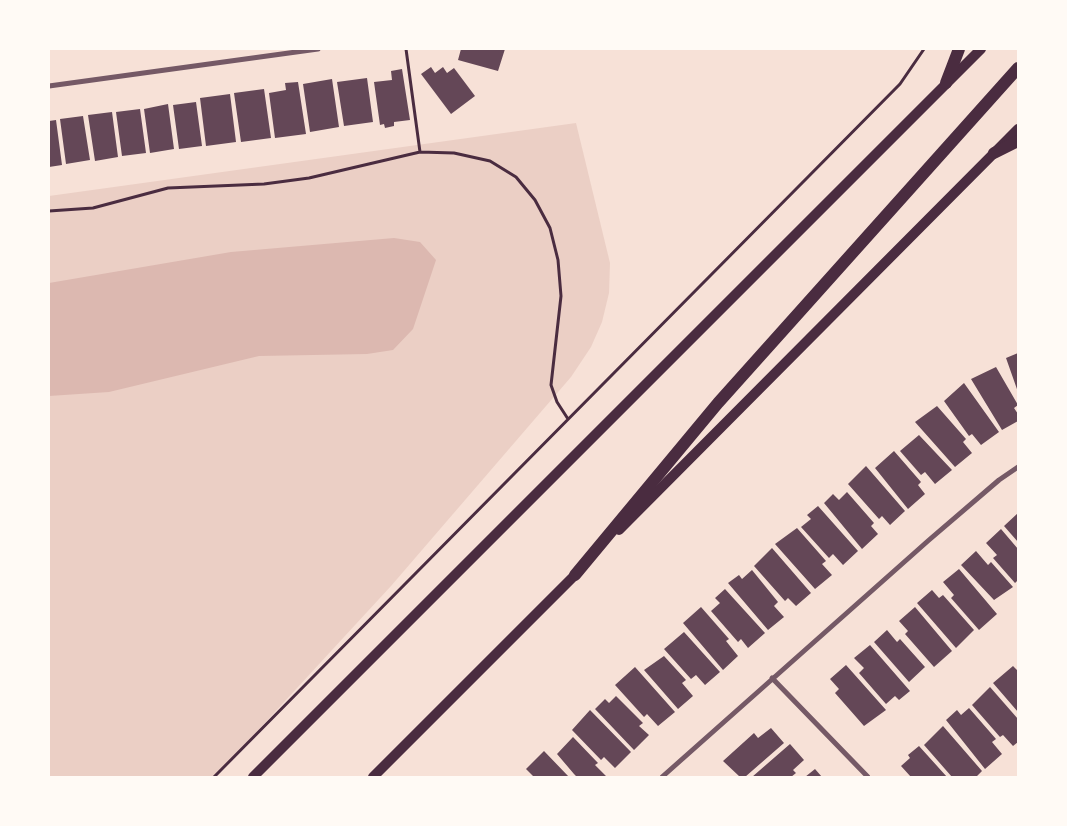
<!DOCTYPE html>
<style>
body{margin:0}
#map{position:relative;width:1067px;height:826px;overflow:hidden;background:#f7e1d7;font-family:"Alegreya Sans",sans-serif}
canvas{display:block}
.frame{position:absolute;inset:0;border:50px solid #fffaf5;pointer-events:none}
</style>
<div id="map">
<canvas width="1067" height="826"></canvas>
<div class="frame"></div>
</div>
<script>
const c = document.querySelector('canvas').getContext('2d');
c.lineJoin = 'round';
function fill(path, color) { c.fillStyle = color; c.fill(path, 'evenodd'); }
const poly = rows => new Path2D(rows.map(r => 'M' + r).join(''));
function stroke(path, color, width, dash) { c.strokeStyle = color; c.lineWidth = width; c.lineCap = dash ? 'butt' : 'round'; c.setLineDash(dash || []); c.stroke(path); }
fill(poly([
 [576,123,610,263,609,293,602,322,591,347,571,377,391,586,215,777,49,777,49,196]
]), '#ebcfc5');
fill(poly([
 [394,238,420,242,436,260,413,329,393,350,367,354,259,356,109,392,49,396,49,283,231,252]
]), '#dcb8b0');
fill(poly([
 [461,49,505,49,498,71,458,60],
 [431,67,435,73,443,67,447,73,454,68,475,96,451,114,421,74],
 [402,69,410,120,394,122,394,126,385,128,384,124,380,125,374,82,392,80,391,71],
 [367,78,373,122,344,126,337,82],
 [332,79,339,127,310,132,303,84],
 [298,82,306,134,275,138,269,93,286,90,285,83],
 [264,89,271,138,241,142,234,93],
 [230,94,236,142,206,146,200,98],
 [196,102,202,146,179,149,173,105],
 [168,104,174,149,150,153,144,109],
 [140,109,146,153,122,156,116,112],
 [112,112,118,157,95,161,88,115],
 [83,116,90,160,66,164,60,119],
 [56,120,62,165,49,167,49,121],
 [1018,353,1018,392,1006,358],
 [996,367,1018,405,1014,408,1018,414,1018,421,1002,430,971,379],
 [964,383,999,432,981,445,972,434,969,436,944,401],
 [937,406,966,439,963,442,972,453,955,467,915,422],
 [919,435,952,470,935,484,925,472,921,475,900,451],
 [894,451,921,482,918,485,925,494,908,509,875,468],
 [866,466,905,511,890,525,882,516,879,519,848,484],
 [847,492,874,523,871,526,878,534,862,549,824,503,833,494,839,500],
 [818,506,858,551,843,565,833,554,829,558,801,527,811,519,807,515],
 [1018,513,1018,542,1004,526],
 [797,528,826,561,822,564,832,575,815,589,775,544],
 [1001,529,1018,549,1018,580,1015,583,993,558,997,555,986,543],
 [772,548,811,593,796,606,788,598,785,601,754,566],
 [976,551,988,565,991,562,1013,587,994,600,961,565],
 [959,569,997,614,979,630,951,598,954,595,943,582],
 [752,570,778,602,774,606,784,617,768,630,728,583,739,575,742,579],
 [725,589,765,633,748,648,741,639,738,642,711,611,720,603,715,598],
 [932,590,939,598,943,595,974,630,956,648,917,603],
 [701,607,729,639,726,641,738,656,723,670,683,623],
 [915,607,952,651,934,667,905,634,908,631,899,621],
 [887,630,897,642,900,639,925,667,909,682,874,642],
 [684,632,720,672,705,685,696,675,691,679,664,649],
 [870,645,910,691,899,700,895,696,886,704,859,673,864,668,854,658],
 [664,656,686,680,682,683,693,696,678,709,644,670],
 [846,665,886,710,864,726,835,693,839,689,830,679],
 [1013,666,1018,671,1018,712,993,683],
 [635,667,675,712,658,726,647,714,644,717,615,685],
 [990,687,1018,719,1018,742,1013,746,1003,735,1000,737,972,705],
 [616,696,643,723,639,726,649,735,634,750,595,709,605,699,609,703],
 [969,708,996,739,992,742,1002,754,985,769,946,720,957,710,961,715],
 [590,710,631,752,615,768,604,757,601,760,572,730],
 [943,726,982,771,976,777,952,777,924,745],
 [771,728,784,743,745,777,740,777,723,761,754,733,758,738],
 [573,737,598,763,595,765,607,777,577,777,574,774,557,754],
 [790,744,804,760,793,770,796,773,791,777,752,777],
 [919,746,947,777,911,777,901,766,910,758,908,755],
 [544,751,569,777,534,777,526,769],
 [815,769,822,777,805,777]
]), '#644757');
stroke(poly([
 [406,49,420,152],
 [49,211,93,208,168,188,264,184,309,178,420,152,454,153,490,161,516,177,535,200,550,228,558,260,561,296,551,385,557,402,568,419],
 [214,777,900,84,924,49]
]), '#4a2c40', 3);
stroke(poly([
 [49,86,318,49],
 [772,678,868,777],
 [662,777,929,540,999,480,1018,467]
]), '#755966', 5);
stroke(poly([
 [619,530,1018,129],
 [253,777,981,49],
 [373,777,579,571]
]), '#4a2c40', 10);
stroke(poly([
 [946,83,959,49],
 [994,153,1018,141],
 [575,575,718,403,1018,68]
]), '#4a2c40', 12);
</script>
